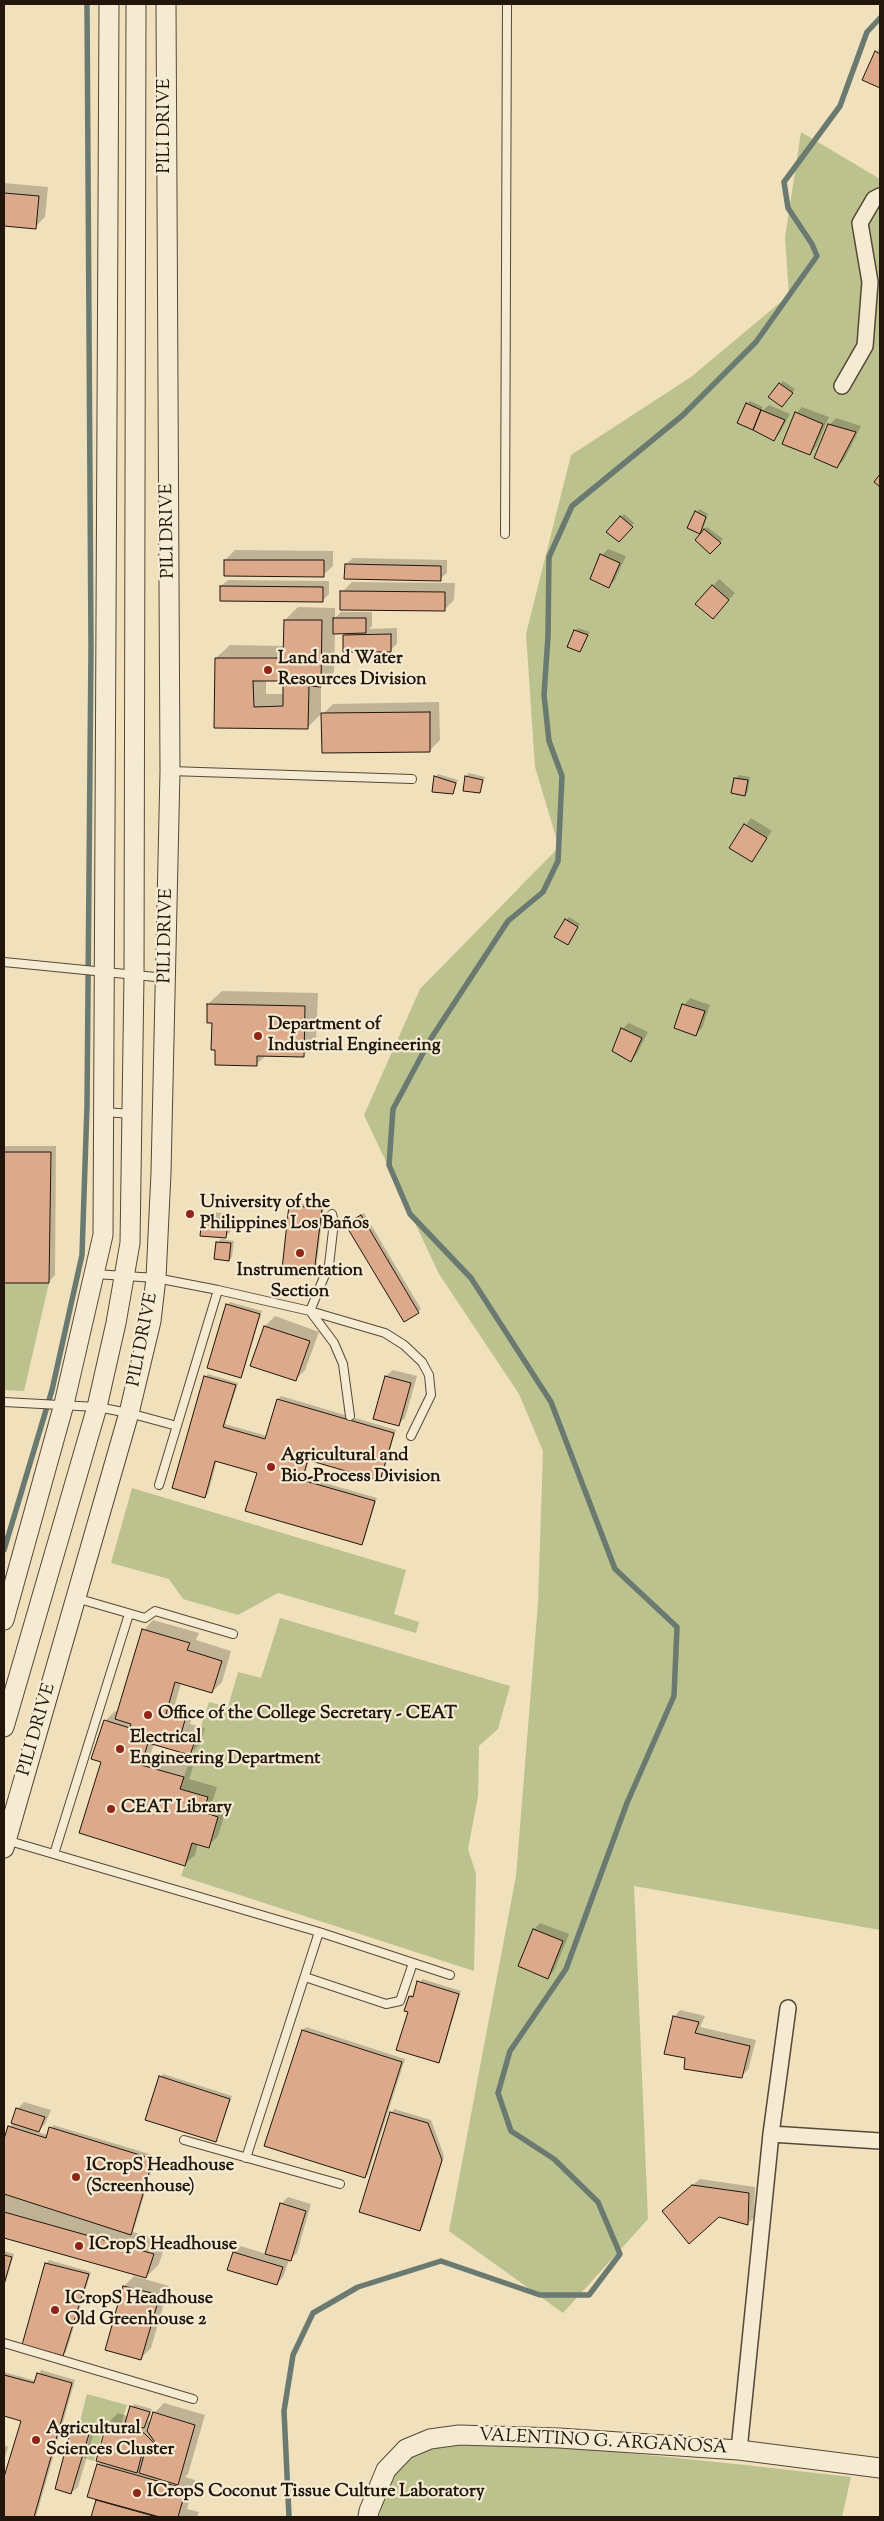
<!DOCTYPE html>
<meta charset="utf-8">
<style>
body{margin:0}
#map{position:relative;width:884px;height:2521px;overflow:hidden;background:#f0e0bb;font-family:"Sorts Mill Goudy",serif}
canvas{display:block}
.frame{position:absolute;inset:0;border:5px solid #21150c;pointer-events:none}
</style>
<div id="map">
<canvas width="884" height="2521"></canvas>
<div class="frame"></div>
</div>
<script>
const c = document.querySelector('canvas').getContext('2d');
c.lineJoin = 'round';
function fill(path, color) { c.fillStyle = color; c.fill(path, 'evenodd'); }
const poly = rows => new Path2D(rows.map(r => 'M' + r).join(''));
function stroke(path, color, width, dash) { c.strokeStyle = color; c.lineWidth = width; c.lineCap = dash ? 'butt' : 'round'; c.setLineDash(dash || []); c.stroke(path); }
function drawText(font, color, halo, rows, align = 'center') {
  c.font = font + ' "Sorts Mill Goudy",serif'; c.lineWidth = 4.5; c.setLineDash([]); c.textBaseline = 'middle'; c.strokeStyle = halo; c.fillStyle = color; for (const [text, x, y, turn = 0] of rows) {
    c.save(); c.translate(x, y); c.rotate((+turn || 0) * Math.PI / 180); c.textAlign = isNaN(turn) ? turn : align; if (halo) c.strokeText(text, 0, 0); c.fillText(text, 0, 0); c.restore();
  }
}
fill(poly([
 [801,132,880,179,880,1930,634,1886,648,2219,563,2313,449,2231,516,1876,538,1603,543,1451,519,1394,439,1274,364,1115,420,989,559,847,535,767,526,634,571,455,691,377,789,295,785,238],
 [4,1283,49,1283,24,1391,4,1390],
 [132,1488,406,1570,394,1614,419,1622,416,1633,278,1593,238,1615,183,1599,169,1579,111,1563],
 [280,1618,510,1686,498,1729,479,1746,478,1796,468,1849,476,1874,474,1971,181,1876,192,1843,209,1847,218,1817,203,1812,207,1796,180,1789,209,1702,228,1707,238,1672,261,1678],
 [87,2394,127,2405,121,2424,106,2420,94,2461,84,2458,91,2433,78,2429],
 [491,2439,745,2465,851,2477,842,2517,379,2517,390,2473,423,2443]
]), '#bcc28e');
fill(poly([
 [880,48,880,86,864,79,876,52],
 [4,183,48,187,45,217,35,227,4,225],
 [783,381,795,389,785,402,770,397],
 [750,401,763,407,761,412,769,405,790,414,780,433,774,439,747,404],
 [802,407,829,417,816,447,810,454,796,413],
 [836,418,861,426,844,460,837,467,829,425],
 [699,509,708,514,701,533,707,527,723,539,710,552,702,534,688,527],
 [624,514,634,523,622,538,621,517],
 [608,549,626,556,615,580,609,586,602,555],
 [235,550,333,551,333,566,323,575,225,560],
 [353,558,447,560,447,573,440,579,346,564],
 [719,579,735,593,719,611,713,586],
 [228,580,329,581,329,594,322,601,221,586],
 [352,582,455,583,454,600,444,610,342,592],
 [298,607,335,608,335,618,341,612,372,612,372,626,369,629,397,628,397,644,390,650,344,636,347,633,335,633,334,672,321,685,321,714,307,728,215,727,216,658,230,645,285,646,285,620],
 [284,679,284,694,266,694,266,680],
 [578,628,590,632,580,651,575,631],
 [439,702,440,740,430,750,323,714,333,704],
 [469,773,485,777,479,791,464,790,466,776],
 [438,774,458,780,453,793,435,777],
 [739,775,750,777,748,792,745,795,736,778],
 [751,818,772,831,751,860,730,847],
 [569,917,580,924,570,941,566,920],
 [222,991,318,993,316,1042,303,1056,266,1055,256,1065,208,1004],
 [690,998,710,1005,702,1028,696,1034,684,1005],
 [629,1023,648,1032,637,1054,631,1060,622,1029],
 [4,1146,56,1146,55,1275,49,1282,4,1282],
 [294,1203,324,1206,316,1268,313,1271,291,1205],
 [210,1212,234,1214,232,1230,226,1236,203,1218],
 [364,1213,421,1309,418,1312,347,1224],
 [221,1239,234,1241,232,1257,229,1260,218,1242],
 [230,1302,262,1311,243,1373,240,1376,227,1305],
 [275,1316,319,1332,305,1370,295,1380,252,1365,265,1326],
 [393,1370,417,1376,405,1418,398,1424,386,1376],
 [208,1374,238,1383,225,1424,267,1436,278,1399,281,1396,396,1430,382,1477,379,1479,309,1459,304,1477,377,1498,364,1541,361,1544,258,1472,217,1460,208,1494,205,1497,205,1377],
 [153,1620,199,1633,196,1640,231,1651,222,1682,212,1692,181,1683,175,1704,195,1710,190,1724,205,1728,200,1744,190,1754,154,1744,150,1755,193,1767,189,1779,217,1787,212,1803,227,1807,218,1836,208,1846,198,1843,195,1855,185,1864,102,1761,105,1721,115,1711,119,1712,144,1630],
 [540,1923,569,1934,554,1971,548,1977,534,1929],
 [422,1979,461,1991,441,2059,438,2061,409,2011,406,2010,410,1996,415,1994],
 [680,2010,705,2016,700,2027,756,2040,748,2070,741,2076,686,2057,674,2017],
 [306,2027,405,2059,368,2174,365,2177,266,2145,303,2030],
 [163,2074,232,2096,216,2141,160,2077],
 [24,2102,51,2110,45,2124,37,2132,48,2135,53,2125,156,2156,133,2232,166,2241,159,2264,146,2277,4,2237,4,2144,17,2109],
 [394,2109,431,2120,444,2156,423,2226,420,2229,361,2212,392,2112],
 [700,2179,755,2187,754,2218,747,2224,670,2204],
 [288,2197,311,2204,297,2253,289,2260,283,2277,277,2284,229,2269,234,2252,241,2246,266,2254,281,2204],
 [4,2251,14,2254,4,2288],
 [49,2260,91,2272,66,2352,63,2355,23,2344,47,2263],
 [134,2276,169,2286,151,2348,141,2358,107,2349,124,2286],
 [41,2370,75,2380,36,2517,4,2517,4,2477,23,2420,4,2414,4,2372,36,2381],
 [164,2403,205,2415,188,2474,185,2477,195,2480,187,2509,199,2512,197,2517,92,2517,99,2499,98,2465,101,2461,108,2423,118,2413,128,2416,134,2404,152,2409,148,2421,151,2422,154,2413],
 [158,2441,163,2442,149,2451,151,2446],
 [79,2424,95,2428,78,2487,71,2493,73,2430],
 [4,2445,8,2447,4,2461]
]), '#0003');
stroke(poly([
 [4,1550,52,1390,82,1255,87,1106,91,647,87,4],
 [289,2517,284,2411,293,2355,313,2313,358,2287,441,2261,540,2295,589,2295,620,2254,598,2202,554,2159,511,2131,498,2093,510,2051,566,1969,627,1803,674,1696,677,1627,615,1569,551,1402,471,1278,410,1214,389,1165,393,1109,430,1040,508,921,543,892,558,861,562,776,549,741,544,695,548,636,549,557,572,506,683,415,756,342,817,256,812,244,788,208,784,182,840,106,867,32,880,18]
]), '#6a7a71', 5.5);
const building = poly([
 [875,51,880,54,880,88,862,80,875,51],
 [4,193,39,196,36,229,4,226,4,193],
 [779,383,793,393,782,407,768,397,779,383],
 [746,403,761,410,753,430,737,423,746,403],
 [761,410,785,420,774,441,753,430,761,410],
 [795,412,823,424,810,455,782,444,795,412],
 [828,424,856,432,837,468,814,458,828,424],
 [880,474,880,487,874,482,880,474],
 [695,511,706,517,700,534,687,528,695,511],
 [620,516,633,527,619,542,606,532,620,516],
 [704,529,721,543,710,554,695,540,704,529],
 [600,554,620,563,609,588,590,579,600,554],
 [224,560,324,560,324,577,224,576,224,560],
 [345,564,441,566,441,581,344,579,345,564],
 [712,585,729,600,713,619,695,604,712,585],
 [220,586,323,587,323,602,220,601,220,586],
 [340,591,445,592,445,611,340,610,340,591],
 [333,618,366,618,366,633,333,634,333,618],
 [284,620,322,620,321,687,309,686,308,729,214,728,215,658,283,658,284,620],
 [253,681,283,681,283,706,254,707,253,681],
 [574,630,588,635,580,652,567,647,574,630],
 [391,634,391,652,343,652,343,635,391,634],
 [430,712,430,752,322,753,321,713,430,712],
 [434,776,456,783,453,794,432,792,434,776],
 [465,776,483,780,480,793,463,791,465,776],
 [734,778,748,780,745,796,731,793,734,778],
 [744,824,767,838,752,862,729,848,744,824],
 [565,919,578,927,568,945,554,937,565,919],
 [207,1004,305,1006,304,1057,257,1056,257,1066,215,1065,215,1050,211,1050,212,1023,207,1023,207,1004],
 [682,1004,705,1011,696,1036,674,1028,682,1004],
 [621,1028,642,1038,631,1062,612,1051,621,1028],
 [4,1152,51,1152,49,1283,4,1283,4,1152],
 [289,1205,322,1209,314,1273,282,1269,289,1205],
 [361,1215,419,1313,404,1322,345,1224,361,1215],
 [202,1218,228,1220,226,1238,200,1236,202,1218],
 [216,1242,231,1243,229,1261,214,1259,216,1242],
 [226,1304,260,1314,241,1378,207,1368,226,1304],
 [264,1326,310,1341,296,1381,250,1366,264,1326],
 [204,1376,236,1385,223,1427,265,1439,277,1399,394,1433,380,1481,308,1460,302,1480,375,1501,362,1545,245,1511,257,1473,215,1461,205,1498,172,1488,204,1376],
 [385,1376,411,1383,399,1426,373,1419,385,1376],
 [142,1629,190,1643,187,1650,222,1661,212,1693,175,1682,166,1714,185,1720,181,1734,196,1738,190,1755,148,1743,141,1765,184,1777,180,1789,208,1797,203,1812,218,1817,209,1848,192,1843,185,1866,79,1833,101,1762,91,1759,104,1720,130,1728,131,1724,115,1719,142,1629],
 [533,1929,563,1941,548,1979,518,1966,533,1929],
 [417,1981,459,1994,439,2063,396,2050,408,2012,404,2011,409,1996,413,1997,417,1981],
 [673,2016,699,2022,695,2033,750,2046,742,2078,684,2069,685,2058,664,2054,673,2016],
 [302,2030,402,2062,365,2178,264,2146,302,2030],
 [159,2076,230,2099,216,2142,145,2120,159,2076],
 [16,2108,45,2117,39,2132,11,2123,16,2108],
 [390,2112,428,2123,442,2160,420,2231,359,2212,390,2112],
 [8,2126,46,2138,49,2127,153,2159,131,2235,4,2194,4,2139,8,2126],
 [692,2185,749,2193,748,2225,719,2217,689,2244,662,2211,692,2185],
 [280,2203,306,2211,291,2261,265,2254,280,2203],
 [4,2212,154,2254,146,2278,4,2238,4,2212],
 [233,2252,283,2267,277,2285,227,2270,233,2252],
 [4,2255,12,2257,4,2284,4,2255],
 [45,2263,89,2274,63,2356,22,2345,45,2263],
 [123,2286,160,2295,141,2360,105,2350,123,2286],
 [37,2373,72,2383,34,2517,4,2517,4,2477,21,2421,4,2416,4,2375,34,2383,37,2373],
 [130,2406,150,2412,144,2428,125,2423,130,2406],
 [153,2412,195,2425,178,2485,139,2473,144,2455,157,2445,147,2431,153,2412],
 [107,2422,144,2433,155,2444,142,2454,137,2473,96,2461,107,2422],
 [71,2429,89,2434,71,2494,55,2489,71,2429],
 [97,2464,186,2489,178,2517,160,2517,87,2497,97,2464],
 [96,2500,157,2517,91,2517,96,2500]
]);
fill(building, '#dcaa8a');
stroke(building, '#21150c', 1);
const service = poly([
 [505,534,507,4],
 [170,771,412,779],
 [4,962,166,978],
 [104,1112,132,1114],
 [332,1214,334,1222,329,1265,310,1311,334,1343,343,1364,350,1416],
 [95,1274,156,1278,218,1290,310,1311,385,1333,404,1345,422,1362,429,1375,431,1395,411,1436],
 [4,1402,97,1407,129,1413,177,1426],
 [159,1485,218,1290],
 [76,1598,145,1618,155,1611,233,1634],
 [6,1840,319,1932,450,1975],
 [54,1854,129,1614],
 [305,1977,386,2004,400,2001,413,1963],
 [184,2140,340,2184],
 [246,2158,319,1932],
 [4,2343,193,2399]
]);
const minor = poly([
 [842,386,865,346,870,282,860,223,874,199,880,196],
 [771,2134,880,2141],
 [739,2450,771,2134,788,2008]
]);
const tertiary = poly([
 [4,1620,64,1404,103,1235,109,4],
 [4,1727,97,1407,116,1323,130,1243,134,976,136,4],
 [4,1848,129,1413,151,1321,156,1278,161,1173,170,771,166,4],
 [368,2517,369,2511,386,2470,406,2449,430,2439,459,2435,559,2438,739,2450,880,2468]
]);
stroke(service, '#554838', 10);
stroke(minor, '#554838', 18);
stroke(tertiary, '#554838', 21);
stroke(service, '#f5ebd3', 8);
stroke(minor, '#f5ebd3', 15);
stroke(tertiary, '#f5ebd3', 19);
for (const [x, y, r, color] of [
 [268,670,5,"#8f2418"],
 [258,1036,5,"#8f2418"],
 [190,1214,5,"#8f2418"],
 [300,1253,5,"#8f2418"],
 [271,1467,5,"#8f2418"],
 [148,1715,5,"#8f2418"],
 [120,1749,5,"#8f2418"],
 [111,1809,5,"#8f2418"],
 [76,2177,5,"#8f2418"],
 [79,2246,5,"#8f2418"],
 [55,2310,5,"#8f2418"],
 [36,2440,5,"#8f2418"],
 [137,2493,5,"#8f2418"]
]) { const dot = new Path2D(); dot.arc(x, y, r, 0, 2 * Math.PI); c.fillStyle = color; c.fill(dot); stroke(dot, '#f5ebd3', 2); }
drawText('18px', '#21150c', '#f5ebd3', [
 ["PILI DRIVE",166,126,-90],
 ["PILI DRIVE",169,531,-91],
 ["PILI DRIVE",167,936,-89],
 ["PILI DRIVE",144,1340,-79],
 ["PILI DRIVE",38,1730,-74],
 ["VALENTINO G. ARGAÑOSA",603,2443,3]
]);
drawText('bold 18px', '#21150c', '#f5ebd3', [
 ["Land and Water",278,660],
 ["Resources Division",278,681],
 ["Department of",268,1026],
 ["Industrial Engineering",268,1047],
 ["University of the",200,1204],
 ["Philippines Los Baños",200,1225],
 ["Instrumentation",300,1272,"center"],
 ["Section",300,1293,"center"],
 ["Agricultural and",281,1457],
 ["Bio-Process Division",281,1478],
 ["Office of the College Secretary - CEAT",158,1715],
 ["Electrical",130,1739],
 ["Engineering Department",130,1760],
 ["CEAT Library",121,1809],
 ["ICropS Headhouse",86,2167],
 ["(Screenhouse)",86,2188],
 ["ICropS Headhouse",89,2246],
 ["ICropS Headhouse",65,2300],
 ["Old Greenhouse 2",65,2321],
 ["Agricultural",46,2430],
 ["Sciences Cluster",46,2451],
 ["ICropS Coconut Tissue Culture Laboratory",147,2493]
], 'left');
</script>
